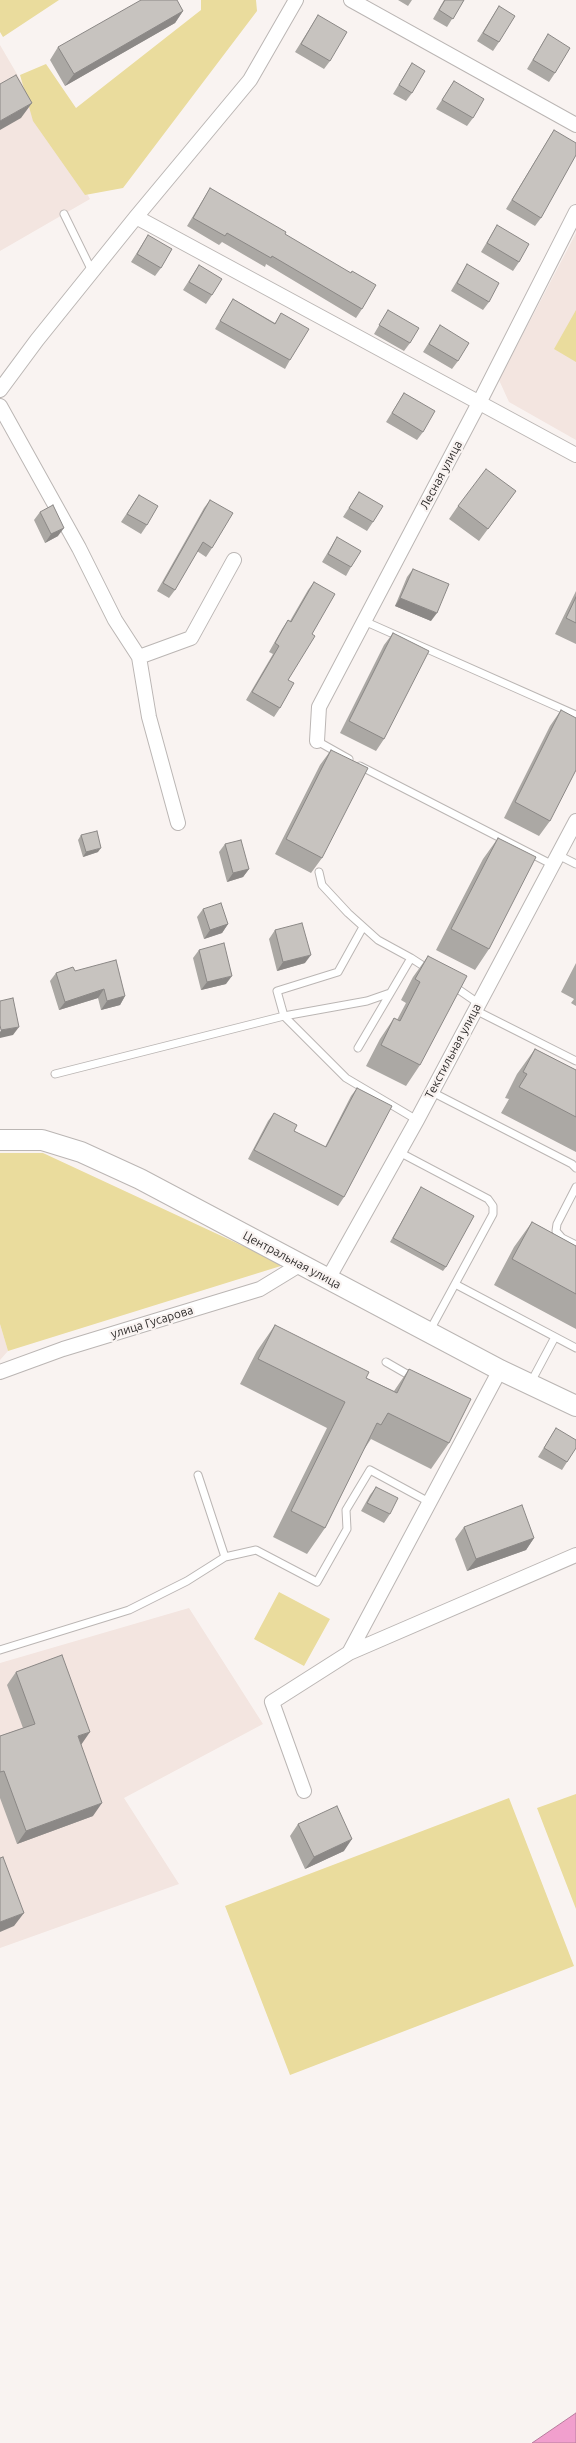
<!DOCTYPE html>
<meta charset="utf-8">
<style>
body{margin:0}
canvas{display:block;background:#f9f3f1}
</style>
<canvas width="576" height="2443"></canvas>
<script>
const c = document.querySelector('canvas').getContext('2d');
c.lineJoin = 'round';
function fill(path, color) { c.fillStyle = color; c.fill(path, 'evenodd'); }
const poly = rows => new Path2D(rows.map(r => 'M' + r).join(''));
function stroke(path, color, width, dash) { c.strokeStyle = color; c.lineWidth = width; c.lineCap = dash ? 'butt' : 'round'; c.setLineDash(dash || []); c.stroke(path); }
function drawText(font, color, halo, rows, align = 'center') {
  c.font = font + ' Ubuntu,sans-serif'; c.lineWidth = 4.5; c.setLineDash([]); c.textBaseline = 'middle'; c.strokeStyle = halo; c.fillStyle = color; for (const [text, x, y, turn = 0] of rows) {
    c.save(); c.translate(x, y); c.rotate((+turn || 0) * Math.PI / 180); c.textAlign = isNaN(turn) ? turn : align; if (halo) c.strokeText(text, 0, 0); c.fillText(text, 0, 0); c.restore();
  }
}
fill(poly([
 [0,45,90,199,0,251],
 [576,233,576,440,509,402,499,380],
 [0,1324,8,1351,0,1360],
 [189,1608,263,1724,124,1798,179,1884,0,1948,0,1663]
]), '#f3e5e0');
fill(poly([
 [0,0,59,0,3,37,0,32],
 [201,0,256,0,257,11,123,188,85,195,33,121,20,75,46,64,76,108,201,10],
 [576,310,576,362,554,349],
 [0,1153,43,1153,284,1265,8,1351,0,1324],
 [279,1592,330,1619,304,1666,254,1639],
 [576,1794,576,1909,537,1808],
 [509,1798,574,1966,290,2075,225,1906]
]), '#eadc9d');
const water = poly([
 [576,2413,576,2443,532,2443,576,2413]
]);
fill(water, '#f19fcd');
stroke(water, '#b77d9d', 1);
const lane = poly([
 [64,214,92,271],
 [364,621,576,715],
 [317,741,349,759],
 [360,766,553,865],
 [558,855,576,864],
 [319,872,322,885,348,913,378,940,411,958],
 [363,927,338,972,277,991,284,1016,346,1078,417,1120],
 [452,985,478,1003],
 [475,1010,576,1061],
 [358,1048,411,958,428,969],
 [55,1074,284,1016,367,1001,390,993],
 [432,1092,572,1164,576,1168],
 [399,1152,488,1199,493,1206,493,1214,429,1332],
 [576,1187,557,1224,556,1231,562,1238,576,1245],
 [455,1284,576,1348],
 [386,1362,412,1377],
 [531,1382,555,1337],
 [198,1475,225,1557,256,1550,317,1582,347,1529,346,1510,370,1470,429,1502],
 [0,1650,129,1610,187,1581,225,1557]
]);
const street = poly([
 [351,0,576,125],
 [136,217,576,455],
 [0,390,37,340,136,217,250,80,296,0],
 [0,406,79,548,115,620,139,657,191,638,234,560],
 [139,657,149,717,178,823],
 [317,741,319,707,480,401,576,212],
 [328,1279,417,1120,576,821],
 [0,1372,63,1349,260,1289,301,1264],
 [349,1653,500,1370],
 [304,1791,272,1702,349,1653,576,1555]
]);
const secondary = poly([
 [0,1140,42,1140,81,1152,140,1179,500,1370,576,1406]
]);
stroke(lane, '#bbb6b4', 9);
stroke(street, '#bbb6b4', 16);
stroke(secondary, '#bbb6b4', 22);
stroke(lane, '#fff', 7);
stroke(street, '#fff', 14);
stroke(secondary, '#fff', 20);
fill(poly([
 [398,0,412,0,408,6],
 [444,0,464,0,447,27,433,19],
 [499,6,499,42,493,51,477,41],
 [183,11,175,23,65,86,50,60,58,47],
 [318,15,330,61,324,69,295,52],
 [548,34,555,73,549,82,527,69],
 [412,63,412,93,406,101,393,94],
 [454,81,473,118,467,126,436,109],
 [554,130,541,218,535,226,506,209],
 [210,188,285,234,362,309,356,318,266,264,265,267,222,242,219,245,187,226],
 [497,225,519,262,513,271,481,252],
 [148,235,161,268,155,276,131,262],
 [467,264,489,302,483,310,451,291],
 [199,265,212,295,206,304,183,290],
 [233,299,275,323,281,313,290,360,285,369,215,329],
 [388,310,410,343,404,351,374,334],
 [440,325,458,361,452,369,423,352],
 [404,393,423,432,417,440,386,422],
 [516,491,479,541,449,519,458,506],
 [359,492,373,522,367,531,343,517],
 [139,495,147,525,141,534,121,522],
 [210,500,212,548,206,557,197,551,175,590,169,598,157,591,204,508],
 [40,512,58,536,45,543,34,520],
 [337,537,351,567,346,576,322,562],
 [413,569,431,621,395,606,407,577],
 [314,582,312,634,288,680,280,708,274,717,246,700,273,654,269,652,282,629,288,620,290,621,308,590],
 [576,591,576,644,555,634],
 [393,633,384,739,376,751,340,733,384,645],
 [561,710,550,821,539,836,504,818,550,726],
 [331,750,322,858,311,873,275,854,320,765],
 [81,835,98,852,83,857,78,840],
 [498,838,489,949,475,970,436,950,483,859],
 [225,844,249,869,243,877,227,882,219,852],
 [203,909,228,924,222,933,204,939,197,917],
 [275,930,305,963,277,971,269,939],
 [199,950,226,984,201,990,193,958],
 [428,956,420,1065,406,1086,366,1066,380,1039,394,1018,397,1020,406,1003,401,1000,413,977],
 [576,963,576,1006,571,1003,574,999,561,992],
 [75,971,125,996,120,1005,101,1010,98,998,59,1010,50,981,56,973],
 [535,1049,576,1070,576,1152,501,1113,509,1099,505,1098,517,1074],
 [357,1088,344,1197,338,1206,248,1159,268,1121,274,1113,294,1131,325,1147,351,1096],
 [421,1187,446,1267,443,1271,390,1242],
 [532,1222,576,1246,576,1329,494,1285,514,1247],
 [275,1325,366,1378,394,1391,409,1369,449,1443,431,1469,371,1439,363,1451,325,1528,307,1554,273,1537,327,1428,240,1384,257,1351],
 [556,1428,567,1462,562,1470,538,1457],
 [376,1487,390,1514,384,1523,361,1511,370,1495],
 [464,1527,534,1538,526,1550,467,1571,455,1539],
 [16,1672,81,1745,93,1816,17,1844,0,1798,0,1736,23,1728,7,1685],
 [298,1824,344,1851,305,1869,290,1836]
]), '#aba8a4');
fill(poly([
 [183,11,175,23,65,86,74,74],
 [32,103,21,118,0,130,0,121],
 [64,528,58,536,45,543,51,534],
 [400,598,437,613,431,621,395,606],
 [101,848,98,852,83,857,86,852],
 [249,869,243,877,227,882,233,873],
 [228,924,222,933,204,939,210,930],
 [311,955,305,963,277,971,283,962],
 [232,976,226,984,201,990,207,982],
 [104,989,98,998,59,1010,65,1002],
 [125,996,120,1005,101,1010,107,1001],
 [19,1027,13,1035,0,1038,0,1032,1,1030],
 [534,1538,526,1550,467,1571,476,1559],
 [90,1732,81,1745,78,1736],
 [102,1803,93,1816,17,1844,26,1831],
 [352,1839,344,1851,305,1869,314,1857],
 [24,1913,14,1926,0,1932,0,1922]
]), '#8b8886');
const building = poly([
 [141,0,177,0,183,11,74,74,58,47,141,0],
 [445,0,464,0,453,19,439,10,445,0],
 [499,6,515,16,499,42,483,33,499,6],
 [318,15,347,32,330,61,301,44,318,15],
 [548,34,570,48,555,73,533,60,548,34],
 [412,63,425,71,412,93,399,85,412,63],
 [16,75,32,103,0,121,0,84,16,75],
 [454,81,484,99,473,118,442,100,454,81],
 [554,130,576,143,576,155,541,218,512,200,554,130],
 [210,188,286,232,285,234,351,273,352,271,376,285,362,309,272,256,271,258,227,233,225,236,193,218,210,188],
 [497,225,529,244,519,262,487,243,497,225],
 [148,235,172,249,161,268,137,254,148,235],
 [467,264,499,283,489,302,457,283,467,264],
 [199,265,222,279,212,295,189,282,199,265],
 [233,299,275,324,281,313,309,329,290,360,220,321,233,299],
 [388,310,419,328,410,343,379,325,388,310],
 [440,325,469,343,458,361,429,344,440,325],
 [404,393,435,411,423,432,392,413,404,393],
 [486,469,516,491,488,529,458,506,486,469],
 [359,492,383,506,373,522,349,508,359,492],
 [139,495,158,506,147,525,127,514,139,495],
 [210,500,233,513,212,548,203,542,175,590,163,583,210,500],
 [53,505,64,528,51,534,40,512,53,505],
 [337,537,361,551,351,567,328,554,337,537],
 [413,569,449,584,437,613,400,598,413,569],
 [314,582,335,594,312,634,315,636,288,680,294,683,280,708,252,692,279,646,275,643,288,620,291,622,314,582],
 [576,597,576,623,566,618,576,597],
 [393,633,429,651,384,739,349,721,393,633],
 [561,710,576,718,576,770,550,821,515,802,561,710],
 [331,750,368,768,322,858,286,839,331,750],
 [97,831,101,848,86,852,81,835,97,831],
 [498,838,536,857,489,949,451,929,498,838],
 [241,840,249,869,233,873,225,844,241,840],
 [221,903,228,924,210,930,203,909,221,903],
 [302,923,311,955,283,962,275,930,302,923],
 [224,943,232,976,207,982,199,950,224,943],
 [428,956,467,976,420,1065,381,1045,394,1018,400,1021,420,982,415,979,428,956],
 [116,960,125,996,107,1001,104,989,65,1002,56,973,73,967,75,971,116,960],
 [13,998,19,1027,1,1030,0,1025,0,1001,13,998],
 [535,1049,576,1070,576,1117,519,1087,527,1074,523,1072,535,1049],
 [357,1088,392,1106,344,1197,254,1150,274,1113,297,1125,294,1131,326,1147,357,1088],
 [421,1187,474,1216,446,1267,393,1238,421,1187],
 [532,1222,576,1246,576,1294,512,1259,532,1222],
 [275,1325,369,1372,366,1378,397,1393,409,1369,471,1399,449,1443,388,1413,381,1425,377,1423,325,1528,291,1511,345,1402,258,1359,275,1325],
 [556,1428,576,1440,576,1448,567,1462,544,1448,556,1428],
 [376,1487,398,1498,390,1514,367,1503,376,1487],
 [522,1505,534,1538,476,1559,464,1527,522,1505],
 [62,1655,90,1732,78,1736,102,1803,26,1831,4,1771,0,1772,0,1736,35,1724,16,1672,62,1655],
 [337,1806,352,1839,314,1857,298,1824,337,1806],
 [3,1857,24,1913,0,1922,0,1858,3,1857]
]);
fill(building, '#c7c3bf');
stroke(building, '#8b8886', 1);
drawText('12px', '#2f2d2c', '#f9f3f1', [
 ["Лесная улица",441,475,-62],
 ["Текстильная улица",453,1051,-62],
 ["Центральная улица",292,1260,28],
 ["улица Гусарова",152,1322,-17]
]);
</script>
